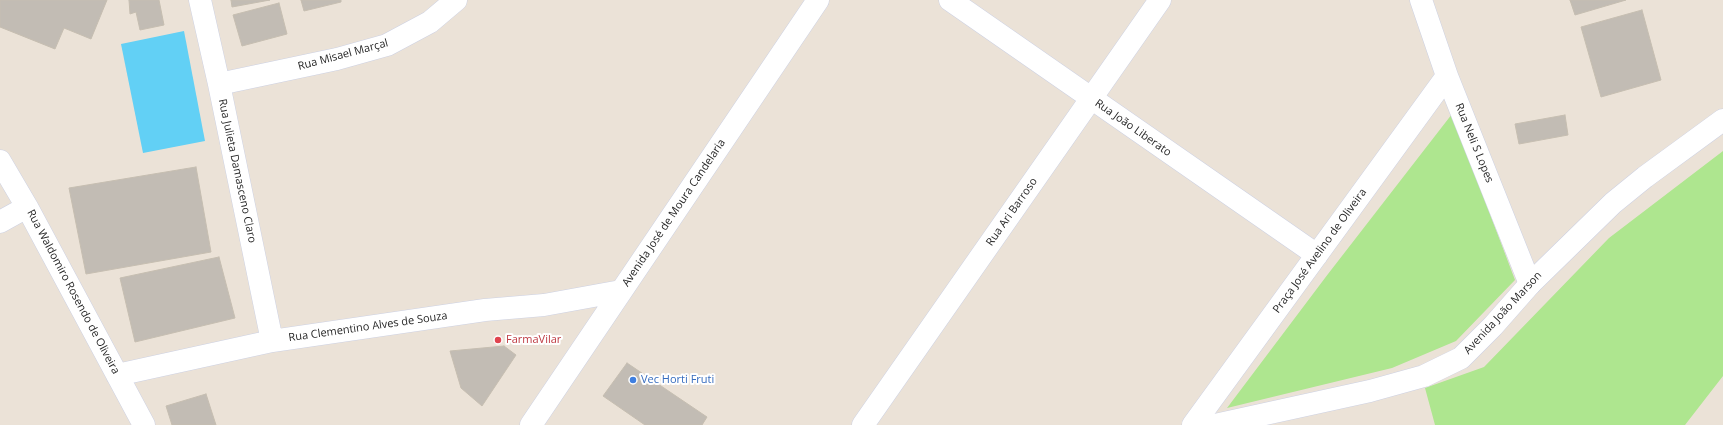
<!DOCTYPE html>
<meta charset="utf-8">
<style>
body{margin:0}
canvas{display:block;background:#ebe2d7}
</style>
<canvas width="1723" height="425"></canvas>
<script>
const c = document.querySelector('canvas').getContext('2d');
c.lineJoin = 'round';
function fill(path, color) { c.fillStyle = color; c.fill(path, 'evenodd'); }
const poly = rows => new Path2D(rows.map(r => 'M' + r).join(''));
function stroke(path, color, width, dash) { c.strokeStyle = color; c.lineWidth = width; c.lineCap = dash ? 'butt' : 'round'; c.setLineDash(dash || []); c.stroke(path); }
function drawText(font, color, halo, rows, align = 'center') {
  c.font = font + ' "Open Sans",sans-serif'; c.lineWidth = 4; c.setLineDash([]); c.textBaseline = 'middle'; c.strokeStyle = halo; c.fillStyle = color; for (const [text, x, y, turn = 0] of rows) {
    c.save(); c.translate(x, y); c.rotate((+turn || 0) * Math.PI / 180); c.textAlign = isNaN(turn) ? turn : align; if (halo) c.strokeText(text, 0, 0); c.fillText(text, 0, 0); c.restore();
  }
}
fill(poly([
 [1452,114,1515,280,1456,341,1392,368,1227,408,1328,274],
 [1723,151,1723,376,1685,425,1435,425,1425,388,1484,367,1609,238]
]), '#aee68f');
fill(poly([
 [184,31,205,141,143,153,121,44]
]), '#62d0f5');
const building = poly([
 [0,0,107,0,91,39,64,28,55,49,0,27,0,0],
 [129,0,159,0,164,25,140,30,136,12,130,14,129,0],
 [231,0,270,0,232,7,231,0],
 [301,0,341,0,341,2,304,11,301,0],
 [1570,0,1626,0,1575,15,1570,0],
 [279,3,287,34,242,46,233,15,279,3],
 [1642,10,1661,80,1601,97,1581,27,1642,10],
 [1565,115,1568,135,1519,144,1515,124,1565,115],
 [196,167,211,252,86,274,69,188,196,167],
 [219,257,235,318,135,342,120,278,219,257],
 [504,346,516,355,482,406,461,388,450,351,504,346],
 [627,363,707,417,702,425,645,425,603,396,627,363],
 [206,394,216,425,172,425,166,406,206,394]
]);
fill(building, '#c2bcb4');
stroke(building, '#c6beb1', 1);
const minor = poly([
 [200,0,219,84,272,341],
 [950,0,1317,255],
 [1421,0,1447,76,1530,284],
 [219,84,337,59,387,45,430,22,456,0],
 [0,161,27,207,144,425],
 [0,222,27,207],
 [117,375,272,341,485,310,544,305,621,291],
 [531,425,818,0],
 [863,425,1160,0],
 [1193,425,1447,76]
]);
const secondary = poly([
 [1215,425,1370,391,1424,376,1461,358,1493,326,1530,284,1613,203,1645,177,1723,120]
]);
stroke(minor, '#cdd1e2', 23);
stroke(secondary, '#cdd1e2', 23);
stroke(minor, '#fff', 22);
stroke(secondary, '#fff', 22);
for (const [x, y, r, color] of [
 [498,340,4,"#e0444e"],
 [633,380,4,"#3f7fe0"]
]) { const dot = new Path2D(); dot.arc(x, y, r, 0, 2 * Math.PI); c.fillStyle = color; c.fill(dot); stroke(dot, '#fff', 1.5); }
drawText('11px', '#272727', '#fff', [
 ["Rua Misael Marçal",343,55,-15],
 ["Rua João Liberato",1133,128,35],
 ["Rua Neli S Lopes",1474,143,68],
 ["Rua Julieta Damasceno Claro",237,171,78],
 ["Rua Ari Barroso",1012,212,-55],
 ["Avenida José de Moura Candelaria",674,213,-56],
 ["Praça José Avelino de Oliveira",1320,251,-54],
 ["Rua Waldomiro Rosendo de Oliveira",73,292,62],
 ["Avenida João Marson",1503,313,-47],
 ["Rua Clementino Alves de Souza",368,327,-8]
]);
drawText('11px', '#be3a42', '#fff', [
 ["FarmaVilar",506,340]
], 'left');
drawText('11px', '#366cbe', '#fff', [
 ["Vec Horti Fruti",641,380]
], 'left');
</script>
